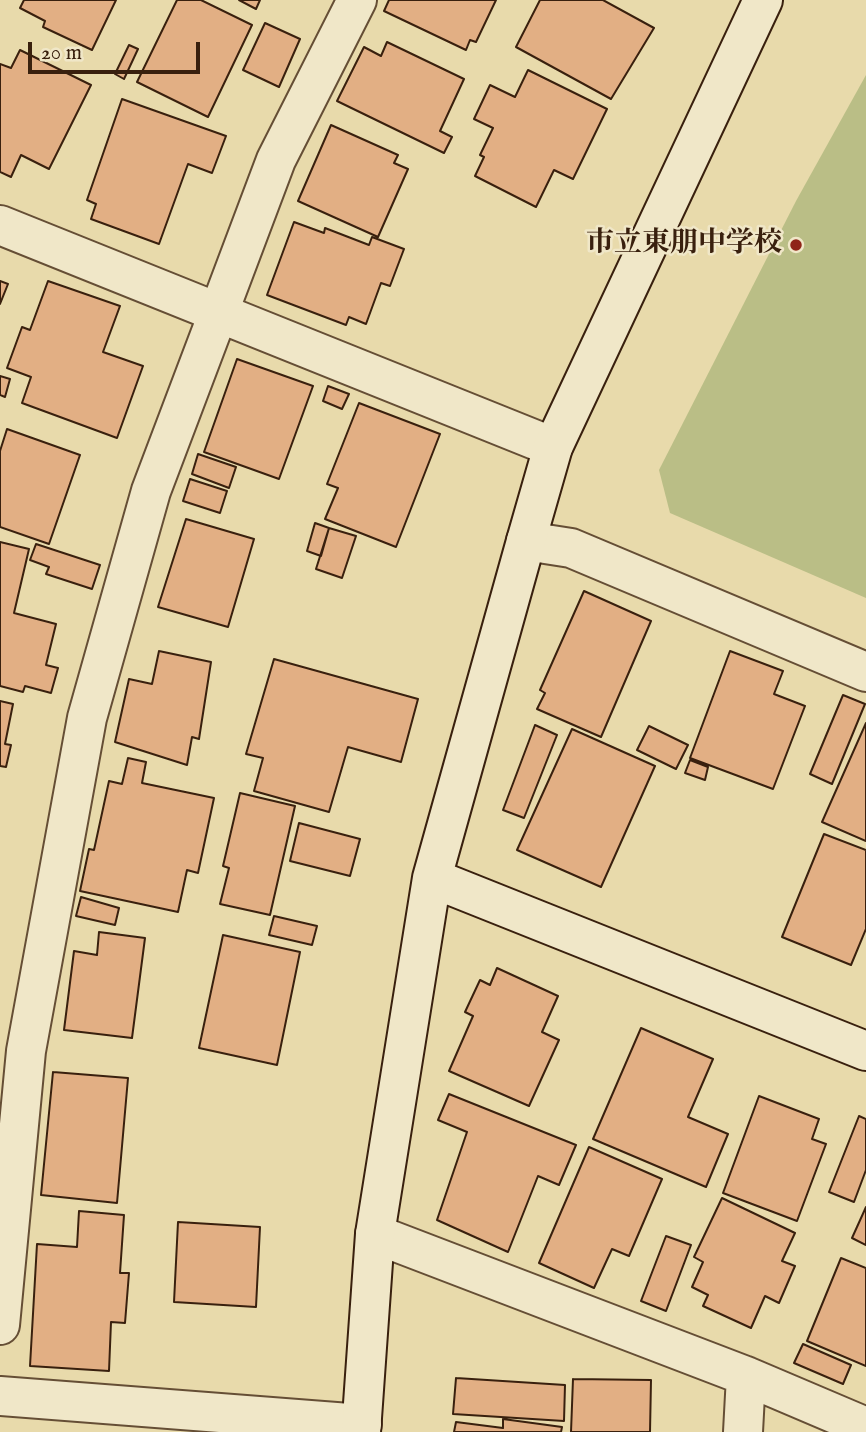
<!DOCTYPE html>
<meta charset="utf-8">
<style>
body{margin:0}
#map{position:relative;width:866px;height:1432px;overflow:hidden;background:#e8daab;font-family:"IM FELL English",serif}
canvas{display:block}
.scale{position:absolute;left:28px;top:42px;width:172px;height:32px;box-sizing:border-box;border:4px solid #39200e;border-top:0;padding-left:9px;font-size:21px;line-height:24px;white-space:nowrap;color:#39200e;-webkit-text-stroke:5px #f0e7c8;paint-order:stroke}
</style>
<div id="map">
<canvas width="866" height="1432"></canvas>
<div class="scale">20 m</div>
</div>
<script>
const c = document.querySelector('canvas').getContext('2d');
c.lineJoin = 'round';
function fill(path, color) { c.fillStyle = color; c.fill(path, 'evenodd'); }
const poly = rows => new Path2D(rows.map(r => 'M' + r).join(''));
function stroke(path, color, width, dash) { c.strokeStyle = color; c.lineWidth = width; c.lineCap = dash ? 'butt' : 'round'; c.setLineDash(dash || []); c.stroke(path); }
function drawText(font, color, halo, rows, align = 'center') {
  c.font = font + ' "IM FELL English","Noto Serif JP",serif'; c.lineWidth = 5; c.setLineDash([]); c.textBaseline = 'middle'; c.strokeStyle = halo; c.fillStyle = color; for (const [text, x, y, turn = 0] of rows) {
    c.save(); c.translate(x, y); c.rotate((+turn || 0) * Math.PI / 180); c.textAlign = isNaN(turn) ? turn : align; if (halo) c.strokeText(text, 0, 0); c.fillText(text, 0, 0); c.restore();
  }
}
fill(poly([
 [866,75,866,598,670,513,659,470,796,201]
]), '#babe86');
const building = poly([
 [24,0,116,0,92,50,43,27,45,21,20,8,24,0],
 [177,0,201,0,252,25,208,117,137,82,177,0],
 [239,0,260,0,256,9,239,0],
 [389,0,496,0,476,42,470,40,466,50,384,11,389,0],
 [540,0,603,0,654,28,611,99,516,47,540,0],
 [265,23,300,39,279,87,243,70,265,23],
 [387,42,464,79,440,131,452,137,444,153,337,101,364,47,381,56,387,42],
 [129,45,138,49,124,79,115,74,129,45],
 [20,50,91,85,49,169,21,155,11,177,0,172,0,64,11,68,20,50],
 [528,70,607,109,573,179,554,170,536,207,475,176,484,157,480,155,493,128,474,119,490,85,515,97,528,70],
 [122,99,226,136,212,173,188,164,159,244,91,219,96,204,87,200,122,99],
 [331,125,398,155,394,163,408,169,378,237,298,201,331,125],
 [294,222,324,233,325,228,369,245,372,237,404,249,390,286,381,283,366,324,349,317,346,325,267,295,294,222],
 [0,281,8,284,0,304,0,281],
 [48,281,120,306,103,352,143,366,117,438,22,403,31,377,7,368,22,327,30,330,48,281],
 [237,359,313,386,279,479,204,452,237,359],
 [0,376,10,379,5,397,0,395,0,376],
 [328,386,349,394,342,409,323,401,328,386],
 [359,403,440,434,396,547,325,519,338,488,327,484,359,403],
 [7,429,80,455,49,544,0,527,0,451,7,429],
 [198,454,236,467,229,488,192,474,198,454],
 [190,479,227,491,220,513,183,501,190,479],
 [186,519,254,539,228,627,158,607,186,519],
 [315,523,329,528,321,556,307,551,315,523],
 [329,528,356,536,342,578,316,569,329,528],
 [0,542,29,549,14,613,56,624,46,665,58,668,51,693,25,686,23,692,0,686,0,542],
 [36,544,100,565,92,589,46,574,49,567,30,560,36,544],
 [584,591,651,621,601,737,537,709,545,693,540,690,584,591],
 [159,651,211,662,199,739,192,737,187,765,115,742,129,679,152,684,159,651],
 [730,651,783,671,774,694,805,706,773,789,690,758,730,651],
 [274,659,418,699,401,762,348,747,329,812,254,791,263,758,246,754,274,659],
 [843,695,865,704,832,784,810,774,843,695],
 [0,701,13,704,5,744,11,745,6,767,0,766,0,701],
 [866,723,866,841,822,822,866,723],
 [535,725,557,735,524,818,503,810,535,725],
 [649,726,688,745,676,769,637,750,649,726],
 [572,729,655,766,601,887,517,850,572,729],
 [128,758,146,762,142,783,214,798,198,873,187,870,178,912,80,891,89,849,94,850,109,781,122,784,128,758],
 [690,760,708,767,705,780,685,773,690,760],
 [240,793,295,806,270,915,220,904,229,868,223,866,240,793],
 [299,823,360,839,350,876,290,861,299,823],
 [824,834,866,850,866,929,851,965,782,937,824,834],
 [81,897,119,908,115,925,76,916,81,897],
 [274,916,317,926,312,945,269,935,274,916],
 [99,932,145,938,132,1038,64,1030,74,951,97,955,99,932],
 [223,935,300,952,277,1065,199,1048,223,935],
 [497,968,558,996,542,1032,559,1040,529,1106,449,1071,473,1016,465,1012,480,980,490,985,497,968],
 [641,1028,713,1059,688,1117,728,1134,706,1187,593,1139,641,1028],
 [53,1072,128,1078,117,1203,41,1195,53,1072],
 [449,1094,576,1145,559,1185,538,1176,508,1252,437,1220,467,1132,438,1120,449,1094],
 [759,1096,819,1119,812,1139,826,1144,797,1221,723,1193,759,1096],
 [859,1116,866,1119,866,1170,854,1202,829,1192,859,1116],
 [589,1147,662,1179,629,1256,612,1249,594,1288,539,1263,589,1147],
 [722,1198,795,1233,782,1261,795,1266,779,1303,765,1296,751,1328,703,1306,708,1295,692,1287,703,1262,694,1257,722,1198],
 [866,1207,866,1245,852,1238,866,1207],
 [79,1211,124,1215,120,1273,129,1273,125,1323,111,1322,109,1371,30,1366,37,1244,77,1247,79,1211],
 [178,1222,260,1227,256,1307,174,1302,178,1222],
 [666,1236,691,1245,666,1311,641,1301,666,1236],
 [841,1258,866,1268,866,1366,807,1341,841,1258],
 [803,1344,851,1365,843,1384,794,1363,803,1344],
 [456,1378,565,1385,564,1421,453,1414,456,1378],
 [573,1379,651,1380,650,1432,571,1432,573,1379],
 [503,1419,562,1427,561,1432,454,1432,456,1422,503,1428,503,1419]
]);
fill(building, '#e2af84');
stroke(building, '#39200e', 2);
const street = poly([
 [0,225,553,447],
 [526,541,571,548,866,672],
 [375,1234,746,1376,866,1427],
 [0,1325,26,1051,87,718,151,491,218,314,276,160,357,0],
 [0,1396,362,1424],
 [743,1432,746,1376]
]);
const secondary = poly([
 [432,878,866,1051],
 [361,1432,375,1234,432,878,526,541,553,447,763,0]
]);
stroke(street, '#654e35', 42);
stroke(secondary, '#39200e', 42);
stroke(street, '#f0e7c8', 38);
stroke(secondary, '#f0e7c8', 38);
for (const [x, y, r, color] of [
 [796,245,7,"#8f2418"]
]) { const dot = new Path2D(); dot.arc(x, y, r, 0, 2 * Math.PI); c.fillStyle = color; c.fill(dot); stroke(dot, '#f0e7c8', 2.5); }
drawText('bold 28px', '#39200e', '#f0e7c8', [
 ["市立東朋中学校",782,245]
], 'right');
</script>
